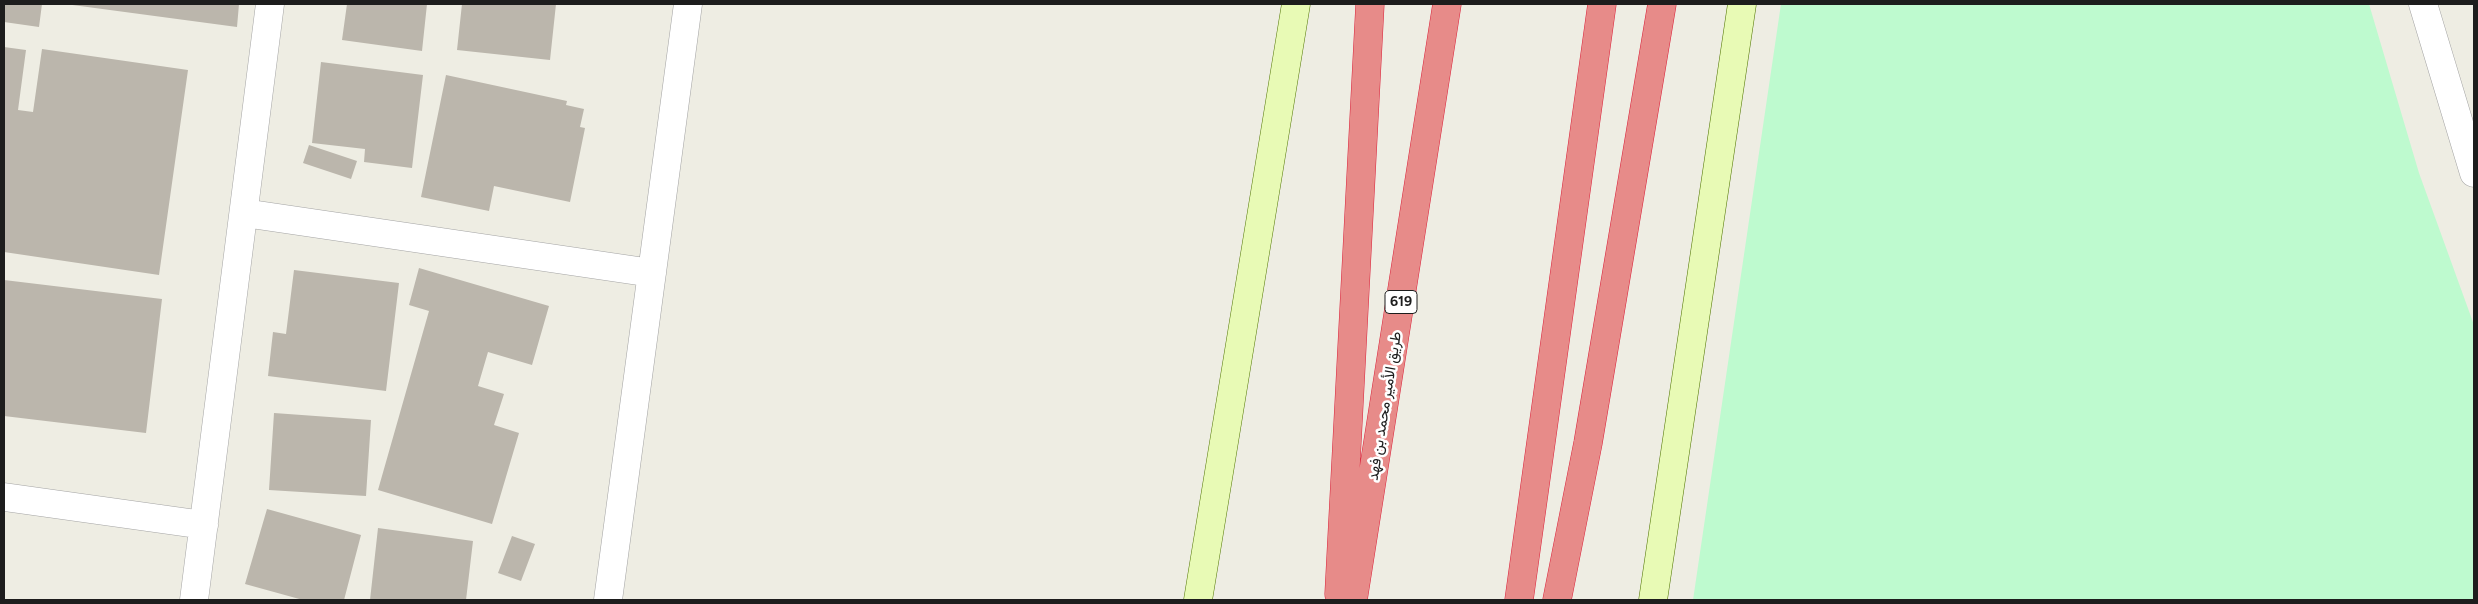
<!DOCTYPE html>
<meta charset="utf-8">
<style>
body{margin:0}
#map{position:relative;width:2478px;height:604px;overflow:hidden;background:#eeede3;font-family:Figtree,sans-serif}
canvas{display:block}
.frame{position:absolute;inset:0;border:5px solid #1d1d1d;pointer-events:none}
</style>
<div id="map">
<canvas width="2478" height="604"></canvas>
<div class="frame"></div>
</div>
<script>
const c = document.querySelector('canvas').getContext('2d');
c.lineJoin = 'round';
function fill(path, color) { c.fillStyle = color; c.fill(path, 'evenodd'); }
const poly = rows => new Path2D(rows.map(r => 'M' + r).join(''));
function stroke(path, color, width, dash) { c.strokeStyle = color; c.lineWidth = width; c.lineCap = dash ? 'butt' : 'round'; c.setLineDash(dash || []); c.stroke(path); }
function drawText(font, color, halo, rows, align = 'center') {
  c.font = font + ' Figtree,Vazirmatn,sans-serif'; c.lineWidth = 5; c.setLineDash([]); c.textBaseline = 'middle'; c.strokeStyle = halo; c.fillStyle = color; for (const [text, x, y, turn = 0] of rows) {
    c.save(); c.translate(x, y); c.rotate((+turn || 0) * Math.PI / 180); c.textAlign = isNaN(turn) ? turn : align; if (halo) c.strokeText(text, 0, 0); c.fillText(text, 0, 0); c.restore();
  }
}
fill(poly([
 [1781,4,2369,4,2419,173,2474,325,2474,600,1693,600]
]), '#befacf');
fill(poly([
 [4,4,42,4,39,27,4,22],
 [65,4,239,4,237,27],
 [347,4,427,4,422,51,342,40],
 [462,4,556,4,550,60,457,50],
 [4,47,26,50,18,110,33,112,42,49,188,70,159,275,4,252],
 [321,62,423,75,412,168,364,162,365,149,312,143],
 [446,75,567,101,566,105,584,109,580,127,585,128,570,202,494,186,489,211,421,197],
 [309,145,357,161,351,179,303,163],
 [419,268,549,306,532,365,488,352,478,386,504,394,494,425,519,433,492,524,378,490,429,311,409,305],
 [294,270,399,283,386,391,268,376,273,332,286,334],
 [4,280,162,299,146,433,4,416],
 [274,413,371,420,366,496,269,490],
 [267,509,361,535,344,600,303,600,245,584],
 [378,528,473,541,466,600,370,600],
 [512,536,535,544,521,581,498,573]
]), '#bbb6ac');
const minor = poly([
 [2423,4,2474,173],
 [244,213,652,273],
 [4,497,204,525],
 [194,600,270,4],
 [608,600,688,4]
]);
const secondary = poly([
 [1198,600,1296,4],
 [1653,600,1742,4]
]);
const motorway = poly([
 [1339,594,1370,4],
 [1353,600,1447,4],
 [1519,600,1602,4],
 [1557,600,1588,443,1662,4]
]);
stroke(minor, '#a4a4a4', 29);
stroke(secondary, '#517503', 29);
stroke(motorway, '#da223b', 29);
stroke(minor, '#fff', 28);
stroke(secondary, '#e8fab5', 28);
stroke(motorway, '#e78b89', 28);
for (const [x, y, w] of [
 [1401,302,32]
]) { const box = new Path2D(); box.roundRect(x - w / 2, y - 11.5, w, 23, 4); c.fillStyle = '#fff'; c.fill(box); stroke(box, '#1d1d1d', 1); }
drawText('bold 14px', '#1d1d1d', null, [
 ["619",1401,302]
]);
drawText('15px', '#1d1d1d', '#fff', [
 ["طريق الأمير محمد بن فهد",1385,406,-81]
]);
</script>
